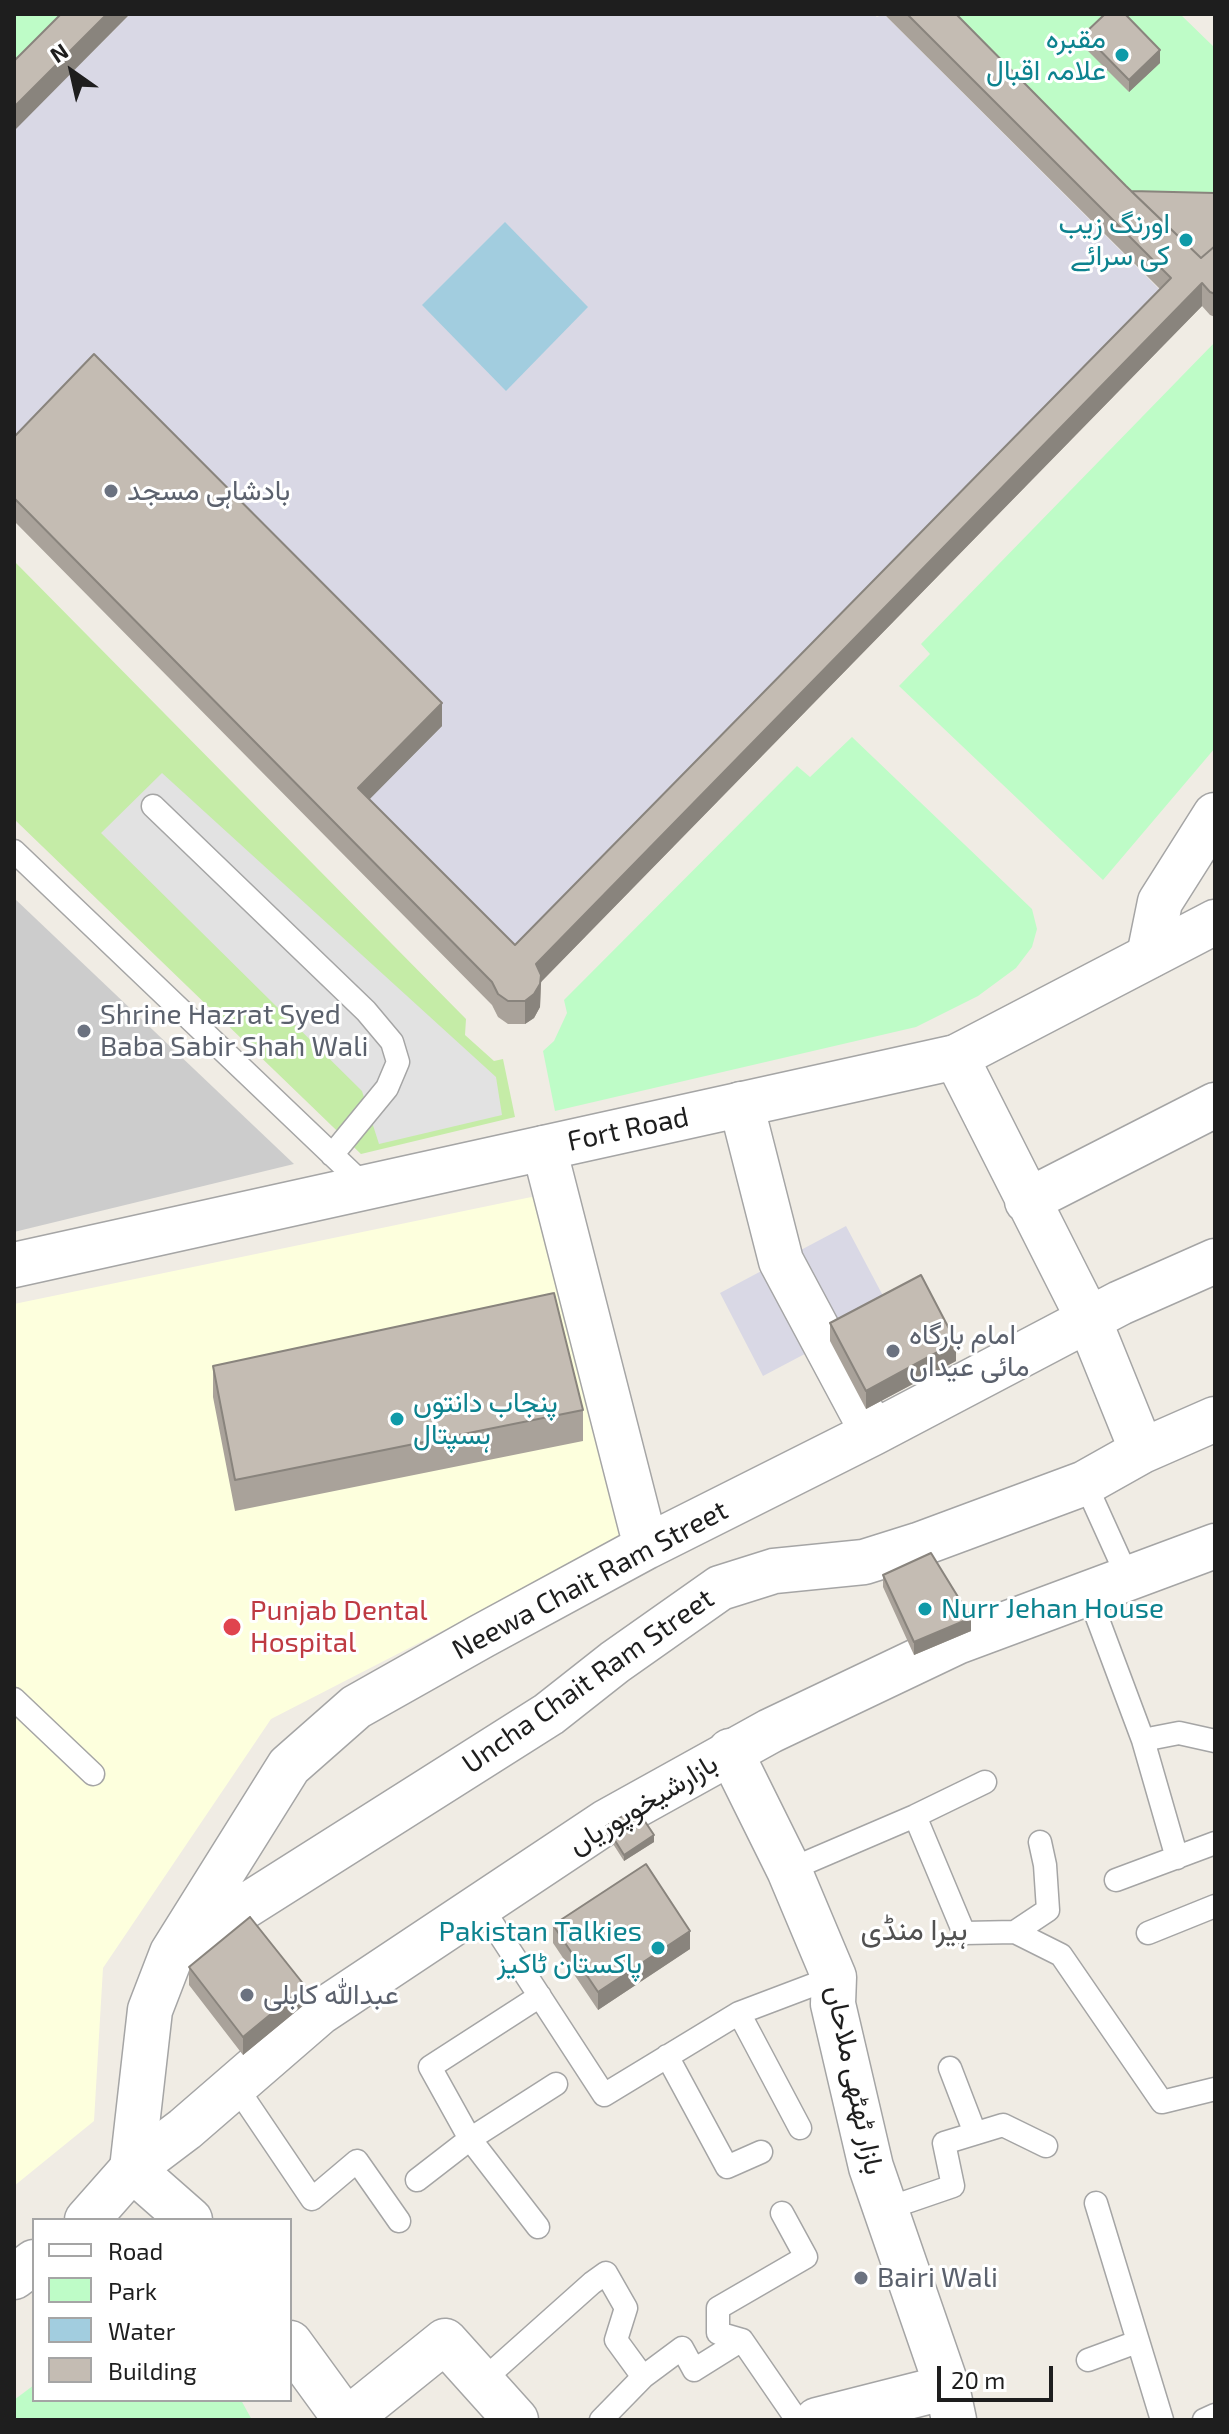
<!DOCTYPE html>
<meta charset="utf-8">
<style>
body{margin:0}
#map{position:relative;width:1229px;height:2434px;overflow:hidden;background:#f0ece4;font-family:"Exo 2",sans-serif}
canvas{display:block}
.frame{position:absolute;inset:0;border:16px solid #1e1e1e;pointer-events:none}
.legend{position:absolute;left:32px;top:2218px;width:260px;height:184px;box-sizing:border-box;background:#fff;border:2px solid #a5a5a5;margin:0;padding:10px 14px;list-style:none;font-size:24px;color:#1e1e1e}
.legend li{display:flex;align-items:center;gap:16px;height:40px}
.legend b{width:40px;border:2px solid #a5a5a5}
.north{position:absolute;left:32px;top:32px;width:80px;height:80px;-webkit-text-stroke:6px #fff;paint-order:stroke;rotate:326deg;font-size:22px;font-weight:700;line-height:32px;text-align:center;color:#1e1e1e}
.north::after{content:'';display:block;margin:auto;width:28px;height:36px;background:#1e1e1e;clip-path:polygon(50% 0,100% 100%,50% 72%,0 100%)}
.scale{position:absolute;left:937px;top:2366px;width:116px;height:36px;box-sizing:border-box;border:4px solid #1e1e1e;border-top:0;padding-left:10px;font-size:24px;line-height:28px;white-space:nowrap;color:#1e1e1e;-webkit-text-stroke:6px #fff;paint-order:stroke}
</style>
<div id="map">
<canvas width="1229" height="2434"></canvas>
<div class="frame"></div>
<ul class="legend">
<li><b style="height:10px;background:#fff"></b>Road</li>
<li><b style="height:22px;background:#befcc7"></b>Park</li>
<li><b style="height:22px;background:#a2cddf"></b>Water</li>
<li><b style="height:22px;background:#c4bcb3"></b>Building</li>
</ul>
<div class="north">N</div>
<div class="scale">20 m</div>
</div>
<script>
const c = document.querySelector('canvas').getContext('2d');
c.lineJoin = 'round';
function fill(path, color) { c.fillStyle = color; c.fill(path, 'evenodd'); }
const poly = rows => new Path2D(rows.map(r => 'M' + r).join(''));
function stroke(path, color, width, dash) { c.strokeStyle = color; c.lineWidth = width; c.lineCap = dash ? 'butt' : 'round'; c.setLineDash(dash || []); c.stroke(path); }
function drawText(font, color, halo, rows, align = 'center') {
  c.font = font + ' "Exo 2",Vazirmatn,sans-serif'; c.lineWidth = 6; c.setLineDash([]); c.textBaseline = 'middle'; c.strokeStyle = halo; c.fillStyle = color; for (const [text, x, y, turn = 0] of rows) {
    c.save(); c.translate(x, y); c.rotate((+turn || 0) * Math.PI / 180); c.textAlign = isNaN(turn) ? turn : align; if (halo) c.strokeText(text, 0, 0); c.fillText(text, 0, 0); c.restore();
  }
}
fill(poly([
 [546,1194,629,1535,271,1719,103,1968,94,2121,14,2186,14,1304]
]), '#fdffdd');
fill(poly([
 [14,898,294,1164,14,1232]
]), '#ccc');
fill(poly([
 [14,561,466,1019,465,1035,494,1061,503,1059,515,1117,361,1154,14,819]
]), '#c5eca7');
fill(poly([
 [14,14,84,14,14,84],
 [951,14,1180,14,1215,48,1215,211,1126,209],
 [1215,342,1215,748,1103,880,899,686,930,654,921,644],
 [852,737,1032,909,1037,929,1032,947,1016,968,978,996,916,1027,555,1111,543,1051,554,1041,567,1013,564,1000,797,766,810,777],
 [34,2385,34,2400,241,2400,252,2420,14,2420,14,2400]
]), '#befcc7');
fill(poly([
 [162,773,496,1077,502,1115,379,1144,362,1091,101,833]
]), '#e2e2e2');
fill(poly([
 [130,14,873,14,877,17,884,14,1171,301,515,968,14,460,14,130],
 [846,1226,890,1309,763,1376,720,1293]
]), '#d9d8e5');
fill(poly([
 [505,222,588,307,506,391,422,305]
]), '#a2cddf');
const service = poly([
 [153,806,366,1011,392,1042,398,1062,387,1088,332,1155],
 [14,851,365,1186],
 [1085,1483,1128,1578],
 [1088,1593,1143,1740,1179,1733,1215,1741],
 [14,1699,93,1774],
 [1143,1740,1177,1858],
 [915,1816,964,1933,1015,1932,1061,1955,1162,2102,1215,2089],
 [789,1870,915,1816,985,1782],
 [1116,1880,1215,1843],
 [481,1906,604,2095,739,2013,834,1977],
 [1015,1932,1048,1910,1045,1865,1040,1842],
 [1148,1933,1215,1906],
 [739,2013,800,2128],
 [667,2056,727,2167,761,2152],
 [950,2068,975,2133],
 [235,2085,312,2199,357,2161,399,2221],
 [417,2180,470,2139,556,2084],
 [1096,2203,1162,2420],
 [886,2209,953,2186,944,2143,1003,2125,1046,2146],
 [782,2213,806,2257,718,2308,718,2333,742,2340,797,2420],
 [538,2227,470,2139,430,2067,540,1996],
 [1088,2360,1137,2342],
 [643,2377,682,2348,694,2370,742,2340],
 [481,2382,592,2283,606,2273,626,2308,616,2340,643,2377,601,2420],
 [1204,2420,1215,2415]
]);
const minor = poly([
 [1149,956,1160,902,1215,815],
 [956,1057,1089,1320,1142,1451],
 [741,1104,781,1261,873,1433],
 [544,1148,646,1547],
 [1027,1201,1215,1105],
 [730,1751,789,1870,834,1977,833,2004,871,2167,947,2387,954,2420],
 [181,1947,549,1714,615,1662,720,1588,774,1571,864,1562,918,1545,1085,1483,1142,1451,1215,1419],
 [190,2220,132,2169,150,2010,172,1953,289,1766,356,1707,482,1636,646,1547,873,1433,1120,1303,1215,1261],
 [290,2343,346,2420],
 [347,2420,445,2341,516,2420],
 [817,2420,947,2387]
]);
const tertiary = poly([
 [14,1265,956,1057,1215,922],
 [87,2220,132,2169,185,2129,319,2013,606,1822,770,1731,957,1642,1215,1546],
 [14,2277,34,2262]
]);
stroke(service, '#a5a5a5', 25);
stroke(minor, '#a5a5a5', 47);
stroke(tertiary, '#a5a5a5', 47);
stroke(service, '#fff', 22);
stroke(minor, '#fff', 44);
stroke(tertiary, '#fff', 44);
fill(poly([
 [884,14,956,14,1131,191,1215,193,1215,317,1210,315,1202,306,541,982,540,1007,534,1018,525,1024,508,1024,498,1017,492,1005,14,521,14,437,442,726,369,799,515,945,1160,289],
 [1084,34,1160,63,1129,92,1084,47],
 [830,1323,956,1361,866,1409,830,1341],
 [213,1366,583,1410,583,1441,235,1511,213,1397],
 [883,1575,971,1631,914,1655,883,1587],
 [606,1826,654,1842,624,1861,606,1833],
 [553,1925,690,1949,598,2010,553,1943],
 [189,1967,305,2004,243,2055,189,1985]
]), '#a9a29a');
fill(poly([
 [107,14,130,14,14,131,14,107],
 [1160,50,1160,63,1129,92,1129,80],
 [1202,283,1202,306,541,982,540,1007,534,1018,525,1024,525,1001,536,964],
 [442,703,442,726,358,811,358,788],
 [956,1342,956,1361,866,1409,866,1391],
 [971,1618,971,1631,914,1655,914,1642],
 [654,1835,654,1842,624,1861,624,1855],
 [690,1931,690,1949,598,2010,598,1992],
 [305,1986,305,2004,243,2055,243,2037]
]), '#89847d');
const building = poly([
 [61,14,107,14,14,107,14,61,61,14],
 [907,14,956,14,1126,186,1201,258,1215,246,1215,294,1210,292,1202,283,536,964,541,975,540,984,534,994,525,1001,508,1001,498,994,492,982,14,498,14,437,94,354,442,703,358,788,515,945,1171,278,907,14],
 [1105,14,1125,14,1160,50,1129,80,1084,34,1105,14],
 [1131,191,1215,193,1215,246,1201,258,1131,191],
 [921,1275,956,1342,866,1391,830,1323,921,1275],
 [554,1293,583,1410,235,1480,213,1366,554,1293],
 [931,1553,971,1618,914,1642,883,1575,931,1553],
 [636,1808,654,1835,624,1855,606,1826,636,1808],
 [646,1864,690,1931,598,1992,553,1925,646,1864],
 [250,1917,305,1986,243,2037,189,1967,250,1917]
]);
fill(building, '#c4bcb3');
stroke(building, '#89847d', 2);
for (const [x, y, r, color] of [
 [1122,55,8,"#0f9aa8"],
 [1186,240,8,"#0f9aa8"],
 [111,491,8,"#6b7280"],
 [84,1031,8,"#6b7280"],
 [893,1351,8,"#6b7280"],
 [397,1419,8,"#0f9aa8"],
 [925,1609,8,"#0f9aa8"],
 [232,1627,10,"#e0444e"],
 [658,1948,8,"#0f9aa8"],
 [247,1995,8,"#6b7280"],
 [861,2278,8,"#6b7280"]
]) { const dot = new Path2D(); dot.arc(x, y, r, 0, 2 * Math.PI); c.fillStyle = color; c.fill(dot); stroke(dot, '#fff', 3); }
drawText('28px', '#0d838f', '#fff', [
 ["مقبرہ",1106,39],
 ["علامہ اقبال",1106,71],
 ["اورنگ زیب",1170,224],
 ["کی سرائے",1170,256],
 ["پنجاب دانتوں",413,1403,"left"],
 ["ہسپتال",413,1435,"left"],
 ["Nurr Jehan House",941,1609,"left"],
 ["Pakistan Talkies",642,1932],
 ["پاکستان ٹاکیز",642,1964]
], 'right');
drawText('28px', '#5b616d', '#fff', [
 ["بادشاہی مسجد",127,491],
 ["Shrine Hazrat Syed",100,1015],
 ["Baba Sabir Shah Wali",100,1047],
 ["امام بارگاہ",909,1335],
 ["مائی عیداں",909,1367],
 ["عبدﷲ کابلی",263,1995],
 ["Bairi Wali",877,2278]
], 'left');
drawText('28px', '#1e1e1e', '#fff', [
 ["Fort Road",628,1129,-12],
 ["Neewa Chait Ram Street",590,1580,-28],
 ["Uncha Chait Ram Street",588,1681,-35],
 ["بازارشیخوپوریاں",643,1804,-31],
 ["بازار ٹھٹھی ملاحاں",855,2080,78]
]);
drawText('28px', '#be3a42', '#fff', [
 ["Punjab Dental",250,1611],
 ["Hospital",250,1643]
], 'left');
drawText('30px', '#515151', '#fff', [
 ["ہیرا منڈی",914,1930]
]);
</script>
